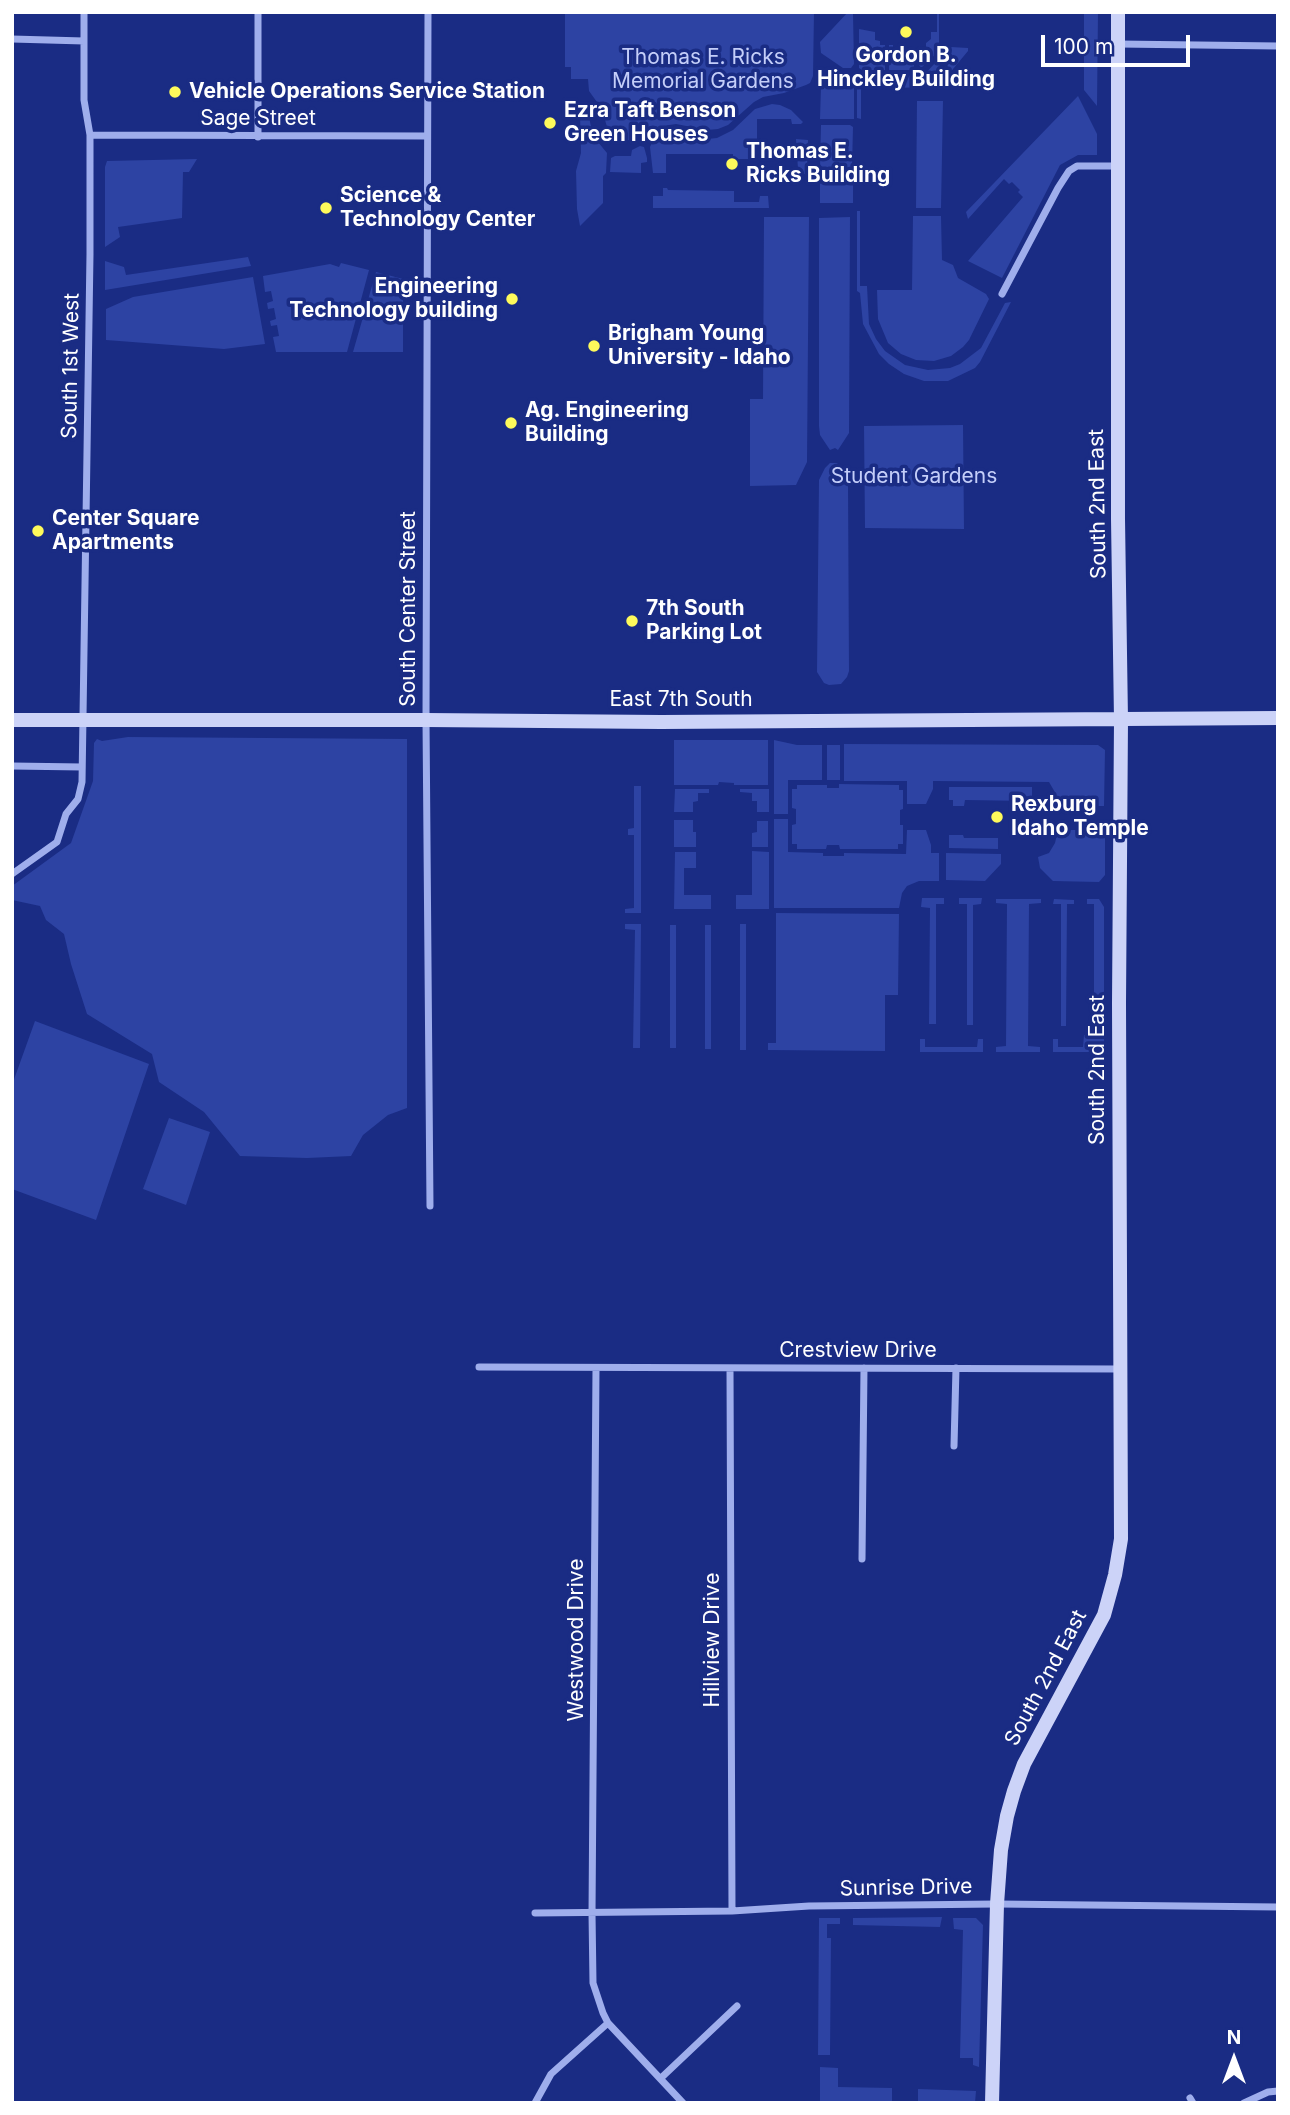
<!DOCTYPE html>
<style>
body{margin:0}
#map{position:relative;width:1290px;height:2115px;overflow:hidden;background:#1a2c84;font-family:Inter,sans-serif}
canvas{display:block}
.frame{position:absolute;inset:0;border:14px solid #fff;pointer-events:none}
.north{position:absolute;left:1199px;top:2024px;width:70px;height:70px;-webkit-text-stroke:5px #1a2c84;paint-order:stroke;rotate:0deg;font-size:19px;font-weight:700;line-height:28px;text-align:center;color:#fff}
.north::after{content:'';display:block;margin:auto;width:24px;height:32px;background:#fff;clip-path:polygon(50% 0,100% 100%,50% 72%,0 100%)}
.scale{position:absolute;left:1041px;top:35px;width:149px;height:32px;box-sizing:border-box;border:4px solid #fff;border-top:0;padding-left:9px;font-size:21px;line-height:24px;white-space:nowrap;color:#fff;-webkit-text-stroke:5px #1a2c84;paint-order:stroke}
</style>
<div id="map">
<canvas width="1290" height="2115"></canvas>
<div class="frame"></div>
<div class="north">N</div>
<div class="scale">100 m</div>
</div>
<script>
const c = document.querySelector('canvas').getContext('2d');
c.lineJoin = 'round';
function fill(path, color) { c.fillStyle = color; c.fill(path, 'evenodd'); }
const poly = rows => new Path2D(rows.map(r => 'M' + r).join(''));
function stroke(path, color, width, dash) { c.strokeStyle = color; c.lineWidth = width; c.lineCap = dash ? 'butt' : 'round'; c.setLineDash(dash || []); c.stroke(path); }
function drawText(font, color, halo, rows, align = 'center') {
  c.font = font + ' Inter,sans-serif'; c.lineWidth = 7; c.setLineDash([]); c.textBaseline = 'middle'; c.strokeStyle = halo; c.fillStyle = color; for (const [text, x, y, turn = 0] of rows) {
    c.save(); c.translate(x, y); c.rotate((+turn || 0) * Math.PI / 180); c.textAlign = isNaN(turn) ? turn : align; if (halo) c.strokeText(text, 0, 0); c.fillText(text, 0, 0); c.restore();
  }
}
fill(poly([
 [565,12,814,12,813,76,810,83,806,85,784,93,763,97,754,102,728,125,718,129,707,130,676,124,663,126,640,138,632,140,623,140,617,138,607,127,602,109,589,91,588,79,571,79,571,67,565,67],
 [848,12,853,14,854,64,851,68,843,68,821,53,820,42],
 [937,12,939,12,939,51,921,68,919,65,919,49,926,49,926,43,931,39,931,32,937,32],
 [1084,12,1098,12,1097,106,1084,90],
 [859,29,875,32,875,40,880,41,880,45,885,45,885,70,862,70,859,68],
 [889,45,893,45,893,52,914,52,914,70,889,70],
 [951,47,968,48,968,51,948,75,947,52],
 [937,61,940,61,939,81,934,87,889,88,889,75,923,76],
 [842,75,854,75,854,119,820,119,821,86],
 [857,75,885,75,885,87,861,88,861,119,857,118],
 [1078,96,1097,134,1097,155,1078,155,1060,165,1002,278,968,261,1023,197,1018,192,1020,190,1012,182,1009,184,1004,179,968,219,966,212],
 [917,101,943,101,941,208,916,208],
 [772,104,780,105,791,110,803,122,801,124,792,124,791,119,757,119,757,159,733,159,733,154,666,154,666,173,653,173,650,147,654,138,669,134,698,140,717,138,733,130,755,109],
 [580,114,589,117,593,136,607,153,606,173,603,176,603,203,580,226,577,209,576,171,581,153],
 [821,125,850,125,853,127,852,168,823,169,820,168],
 [796,139,808,140,807,174,801,174,799,171,795,171,798,169],
 [640,146,644,147,647,158,647,162,641,163,641,173,610,172,611,158,615,156,631,156,632,150],
 [197,159,189,172,183,172,182,218,118,227,120,237,105,247,105,167,107,161],
 [820,174,853,174,853,203,820,203],
 [663,188,667,188,668,190,734,191,734,202,759,202,760,196,768,196,769,208,653,208,653,196,663,196],
 [857,211,860,211,860,286,867,286,869,324,876,339,885,351,905,365,928,370,950,368,960,364,981,348,1005,303,1011,302,980,362,975,368,948,381,924,381,904,374,889,364,879,354,863,324,860,293,857,291],
 [913,216,941,216,942,260,953,265,958,278,986,294,989,299,969,340,963,347,951,356,934,361,916,360,901,354,888,343,878,319,877,290,912,290],
 [764,217,809,217,807,462,796,485,750,486,750,399,763,399],
 [850,217,849,433,838,450,835,448,830,450,820,435,819,426,819,218],
 [248,257,251,266,105,290,105,261,124,267,126,275],
 [341,263,369,270,347,352,276,352,273,337,279,336,277,325,271,326,270,321,276,319,274,308,268,309,267,303,273,301,271,291,265,292,263,276,330,264,339,267],
 [376,272,403,279,403,352,353,352],
 [253,277,265,344,224,349,106,340,106,309,133,297],
 [963,425,964,529,865,528,864,426],
 [830,463,837,463,843,468,848,482,849,671,847,677,841,684,829,685,824,683,817,672,819,480,825,468],
 [128,737,407,739,407,1108,388,1115,363,1135,351,1156,307,1158,240,1156,204,1112,159,1082,152,1054,87,1014,71,964,64,934,46,920,40,906,12,900,12,886,71,843,93,781,94,743,97,739,102,741],
 [674,740,768,740,768,785,734,785,734,783,719,782,718,785,674,785],
 [774,740,797,745,822,745,822,780,788,780,788,814,774,814],
 [844,744,1098,745,1105,750,1104,806,1058,806,1056,794,1049,782,933,781,933,789,926,804,907,804,907,781,844,781],
 [827,745,840,745,840,780,827,780],
 [839,784,899,785,899,790,903,790,903,809,900,810,900,825,903,825,903,844,898,844,898,849,840,849,839,845,827,845,826,849,797,849,797,844,792,844,792,825,796,824,796,809,792,808,792,789,797,789,797,785,827,785,827,788,839,788],
 [634,786,641,786,641,913,625,913,625,909,634,908,634,835,628,835,628,829,634,828],
 [949,787,1032,787,1032,801,965,800,964,806,953,806,953,800,949,800],
 [675,789,709,789,709,793,698,793,698,801,693,802,693,812,674,812],
 [740,789,769,789,769,812,757,812,757,801,752,801,752,793,740,792],
 [774,819,788,819,788,852,823,853,823,856,844,856,844,853,906,854,907,830,926,830,931,845,931,853,939,853,939,881,919,881,907,886,902,893,899,908,774,908],
 [674,820,693,820,693,832,696,832,696,847,674,847],
 [757,821,768,821,768,847,752,847,752,833,757,832],
 [1058,830,1105,830,1105,875,1099,882,1053,881,1040,868,1038,857,1049,853,1055,843],
 [949,835,963,835,964,838,998,838,998,849,949,848],
 [752,851,769,852,769,909,736,909,736,895,752,895],
 [675,852,696,852,696,868,684,868,684,895,711,895,711,909,674,909],
 [946,853,1001,854,1001,864,985,881,946,880],
 [922,898,944,898,944,904,936,904,936,1024,929,1024,930,908,921,907],
 [959,898,982,898,981,904,973,905,973,1025,967,1025,967,904,959,904],
 [996,899,1041,899,1041,903,1029,904,1028,1046,1040,1047,1040,1052,996,1052,996,1047,1006,1046,1007,904,996,903],
 [1054,899,1074,900,1074,904,1067,904,1066,1026,1061,1026,1061,904,1053,904],
 [1087,899,1099,899,1104,907,1104,1044,1098,1052,1053,1052,1053,1039,1058,1039,1058,1047,1083,1047,1084,1035,1094,1034,1094,904,1087,904],
 [776,913,899,914,898,995,885,995,885,1051,768,1050,768,1043,776,1043],
 [625,924,641,924,640,1048,633,1048,635,930,625,929],
 [740,924,746,924,746,1050,740,1050],
 [670,925,676,925,676,1048,670,1048],
 [705,925,711,925,711,1049,705,1049],
 [35,1021,149,1064,96,1220,12,1189,12,1085],
 [920,1039,925,1039,925,1047,977,1047,978,1039,983,1039,983,1052,920,1052],
 [169,1118,210,1132,186,1205,143,1189],
 [942,1917,940,1927,853,1925,853,1918],
 [819,1918,840,1918,840,1924,827,1924,827,1938,831,1938,830,2055,818,2055],
 [953,1918,976,1918,983,1925,979,2067,973,2065,973,2058,960,2058,960,2056,963,1930,954,1929],
 [820,2067,838,2068,838,2087,892,2088,892,2103,820,2103],
 [918,2089,976,2091,975,2103,918,2103]
]), '#2d43a3');
stroke(poly([
 [258,12,258,137],
 [428,12,426,720,430,1206],
 [12,39,84,41],
 [1118,44,1278,46],
 [90,135,426,136],
 [1002,294,1058,188,1069,171,1077,166,1117,166],
 [12,766,82,767],
 [12,874,57,842,66,814,78,799,82,782,90,254,90,135,84,100,84,12],
 [479,1367,1120,1369],
 [596,1368,592,1913,593,1983,603,2013,608,2023,683,2103],
 [730,1368,732,1911],
 [954,1446,956,1368],
 [862,1559,864,1368],
 [535,1913,732,1911,809,1906,997,1904,1278,1907],
 [661,2078,737,2006],
 [1190,2098,1193,2103],
 [535,2103,551,2074,608,2023],
 [1244,2103,1268,2092,1278,2091]
]), '#9faeec', 7);
stroke(poly([
 [12,720,426,720,661,722,1278,718],
 [992,2103,997,1904,1001,1850,1007,1816,1014,1791,1024,1764,1104,1615,1115,1575,1121,1539,1119,1003,1121,720,1118,519,1118,12]
]), '#ccd3f8', 14);
for (const [x, y, r, color] of [
 [906,32,7,"#fefa5b"],
 [175,92,7,"#fefa5b"],
 [550,123,7,"#fefa5b"],
 [732,164,7,"#fefa5b"],
 [326,208,7,"#fefa5b"],
 [512,299,7,"#fefa5b"],
 [594,346,7,"#fefa5b"],
 [511,423,7,"#fefa5b"],
 [38,531,7,"#fefa5b"],
 [632,621,7,"#fefa5b"],
 [997,817,7,"#fefa5b"]
]) { const dot = new Path2D(); dot.arc(x, y, r, 0, 2 * Math.PI); c.fillStyle = color; c.fill(dot); stroke(dot, '#1a2c84', 2.5); }
drawText('bold 21px', '#fff', '#1a2c84', [
 ["Gordon B.",906,56,"center"],
 ["Hinckley Building",906,80,"center"],
 ["Vehicle Operations Service Station",189,92],
 ["Ezra Taft Benson",564,111],
 ["Green Houses",564,135],
 ["Thomas E.",746,152],
 ["Ricks Building",746,176],
 ["Science &",340,196],
 ["Technology Center",340,220],
 ["Engineering",498,287,"right"],
 ["Technology building",498,311,"right"],
 ["Brigham Young",608,334],
 ["University - Idaho",608,358],
 ["Ag. Engineering",525,411],
 ["Building",525,435],
 ["Center Square",52,519],
 ["Apartments",52,543],
 ["7th South",646,609],
 ["Parking Lot",646,633],
 ["Rexburg",1011,805],
 ["Idaho Temple",1011,829]
], 'left');
drawText('21px', '#c4cef9', '#1a2c84', [
 ["Thomas E. Ricks",703,58],
 ["Memorial Gardens",703,82],
 ["Student Gardens",914,477]
]);
drawText('21px', '#fff', '#1a2c84', [
 ["Sage Street",258,119],
 ["South 1st West",71,366,-89],
 ["South 2nd East",1098,504,-91],
 ["South Center Street",409,609,-90],
 ["East 7th South",681,700],
 ["South 2nd East",1098,1070,-90],
 ["Crestview Drive",858,1351],
 ["Westwood Drive",577,1640,-90],
 ["Hillview Drive",713,1640,-90],
 ["South 2nd East",1046,1678,-62],
 ["Sunrise Drive",906,1888,-1]
]);
</script>
